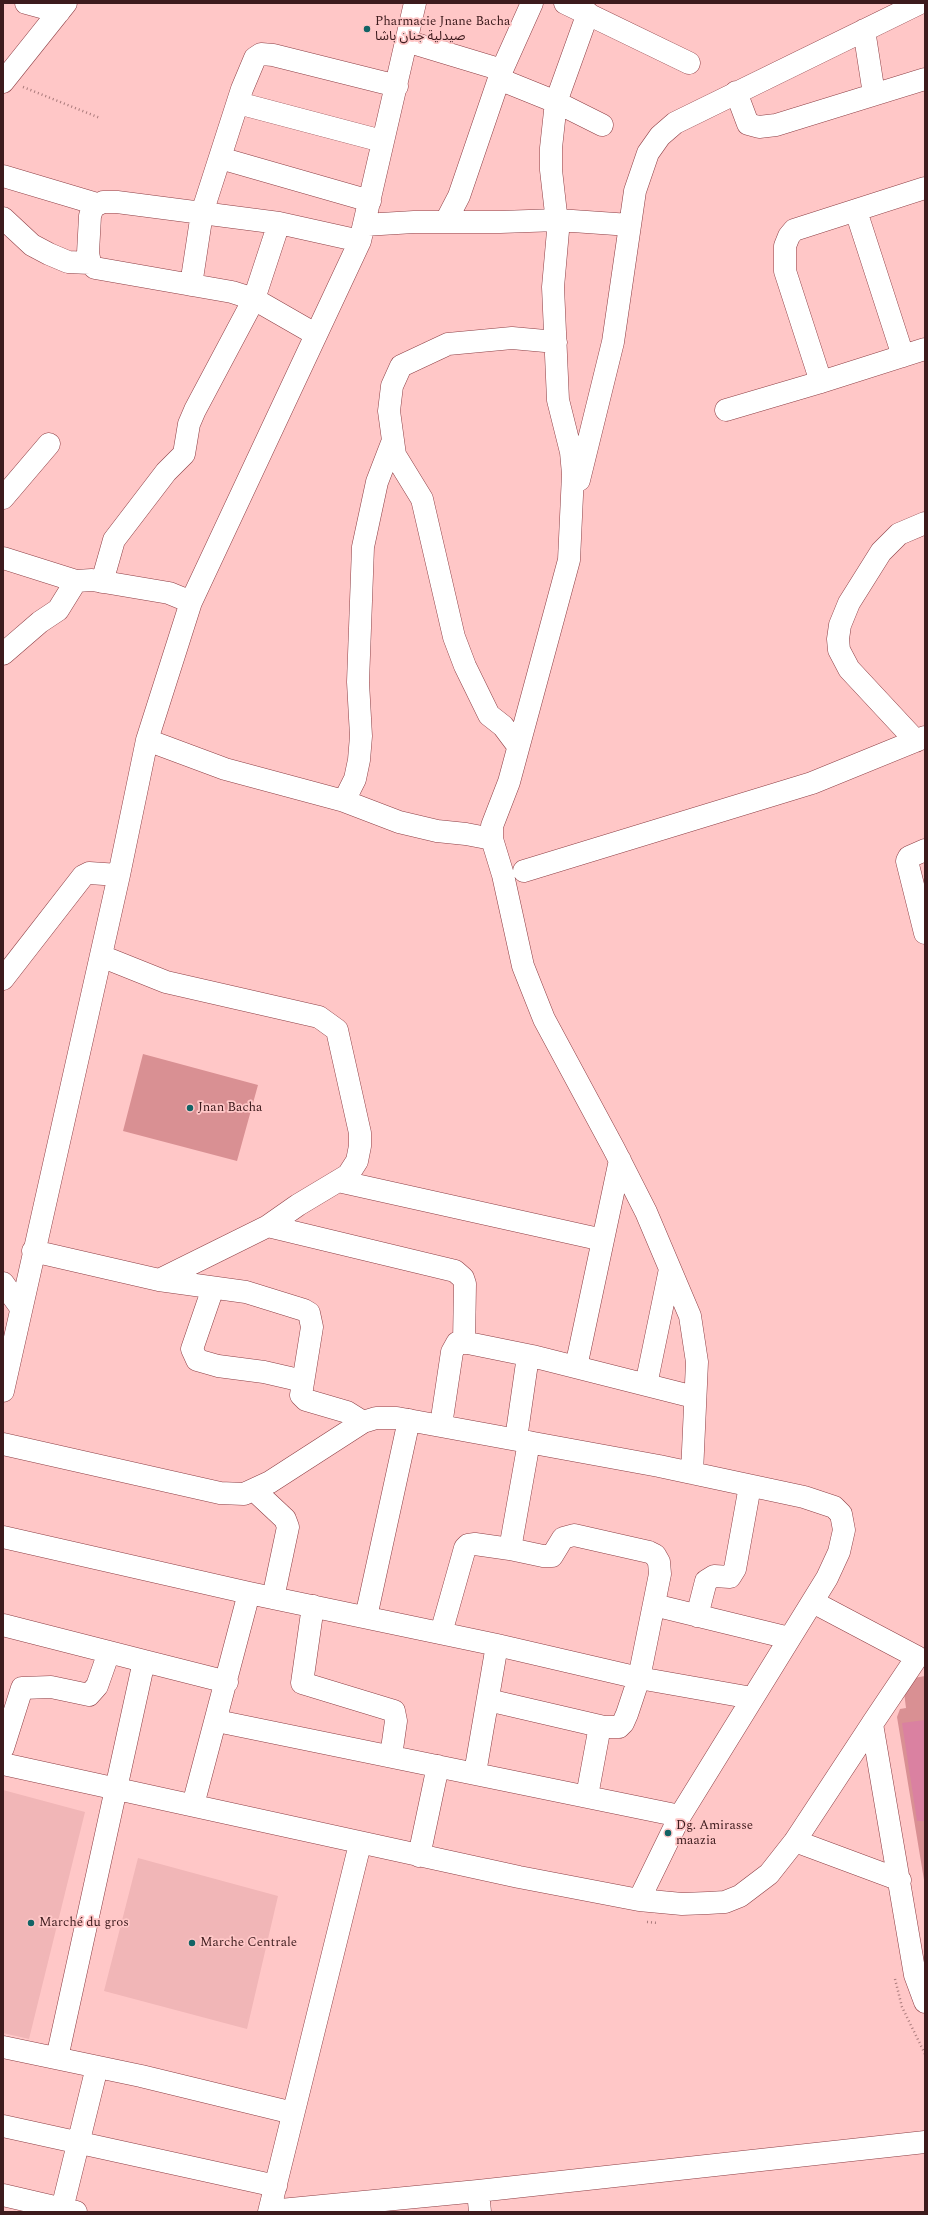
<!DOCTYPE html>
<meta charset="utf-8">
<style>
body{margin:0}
#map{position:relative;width:928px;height:2215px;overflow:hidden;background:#ffc7c7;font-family:Spectral,serif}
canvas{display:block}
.frame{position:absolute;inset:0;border:4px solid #3d1b1d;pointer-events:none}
</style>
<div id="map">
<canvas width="928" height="2215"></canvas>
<div class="frame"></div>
</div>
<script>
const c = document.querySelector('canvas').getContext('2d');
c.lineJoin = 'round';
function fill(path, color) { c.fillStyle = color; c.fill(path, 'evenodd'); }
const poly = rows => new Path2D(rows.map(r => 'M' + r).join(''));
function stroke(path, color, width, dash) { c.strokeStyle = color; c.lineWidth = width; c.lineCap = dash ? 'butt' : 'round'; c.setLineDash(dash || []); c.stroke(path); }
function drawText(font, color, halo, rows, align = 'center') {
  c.font = font + ' Spectral,"Noto Sans Arabic",serif'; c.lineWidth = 3.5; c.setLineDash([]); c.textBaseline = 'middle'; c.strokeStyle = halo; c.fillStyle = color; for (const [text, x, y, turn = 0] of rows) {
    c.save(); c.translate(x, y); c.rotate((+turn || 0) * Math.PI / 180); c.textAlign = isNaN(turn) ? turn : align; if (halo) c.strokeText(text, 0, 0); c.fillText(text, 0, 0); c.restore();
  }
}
fill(poly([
 [3,1790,85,1812,29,2039,3,2033],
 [138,1858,278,1896,247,2029,104,1991]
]), '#f1b6b7');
fill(poly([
 [143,1054,258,1085,237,1161,123,1131],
 [925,1676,925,1886,897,1717,900,1709,906,1708,904,1692,914,1678]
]), '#d99093');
fill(poly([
 [925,1720,925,1821,917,1821,902,1723]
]), '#da81a1');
const minor = poly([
 [26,3,59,12],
 [565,3,689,63],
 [588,13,556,102,551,148,551,170,558,231,553,287,558,400,571,452,573,474,569,560,509,782,492,826,492,839,503,875,523,966,544,1019,614,1149,646,1212,690,1316,697,1362,692,1473],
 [864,30,874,94],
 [406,41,502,70,532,3],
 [499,79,556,102,602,125],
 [3,82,66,3],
 [736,92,748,124,759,127,776,125,925,79],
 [238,103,382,141],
 [220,158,370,201],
 [3,176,97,204],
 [856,211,903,356],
 [3,218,32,245,49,254,68,262,90,263],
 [446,221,459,196,502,70],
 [364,225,414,222,500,222,558,220,630,225],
 [191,285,202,213,242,89,255,58,261,54,273,55,397,86],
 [315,334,254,299,232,292,95,268,90,263,88,253,90,216,93,207,103,202,117,202,279,223,360,241],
 [821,382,785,271,785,246,789,236,794,230,925,188],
 [726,410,821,382,925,349],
 [579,480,613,342,635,191,648,153,660,136,675,123,920,3],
 [3,498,49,444],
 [3,558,76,581],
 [102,582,114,540,166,472,184,454,189,424,195,410,254,299,279,223],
 [3,654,40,622,58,610,76,581,92,580,169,593,191,602],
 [147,740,225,769,344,801,399,822,437,831,466,834,492,839],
 [916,741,849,669,839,650,838,639,840,625,849,603,881,552,899,534,925,523],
 [518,746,503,726,489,715,465,666,454,637,422,499,395,455,389,411,392,386,401,366,448,344,512,338,556,342],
 [344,801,355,779,359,760,361,736,358,682,363,547,377,482,392,443],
 [925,850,909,857,907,861,925,933],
 [524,871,812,783,925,737],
 [101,956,166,982,319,1017,337,1030,360,1133,360,1146,357,1161,348,1175,298,1205,268,1226,159,1280],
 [3,979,83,876,89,873,119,875],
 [338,1181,603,1240],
 [268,1226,455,1271,463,1278,465,1284,464,1343],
 [33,1251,159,1280,246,1292,304,1310,309,1313,312,1327,301,1395,306,1400,347,1412,363,1422],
 [3,1283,21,1308],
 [213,1288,192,1349,197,1360,218,1366,264,1372,303,1381],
 [576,1367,620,1160],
 [646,1385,670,1269],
 [3,1391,119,875,147,740,191,602,360,241,415,3],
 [441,1425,452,1352,457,1343,468,1343,532,1356,694,1397],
 [516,1439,528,1356],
 [3,1444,220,1493,244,1494,270,1482,363,1422,376,1418,397,1418,659,1466,804,1497,834,1507,841,1514,844,1530,839,1552,827,1578,680,1816,639,1900],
 [254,1490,285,1519,288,1527,273,1598],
 [3,1537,249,1593,497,1645,639,1678,752,1698],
 [813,1602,917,1657,872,1724,915,1975,925,2002],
 [654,1605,789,1638],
 [313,1606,302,1683,394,1711,396,1721,391,1756],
 [697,1616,706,1581,714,1576,730,1577,735,1569,750,1486],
 [366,1617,409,1420],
 [3,1625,144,1661],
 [441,1633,465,1548,468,1545,475,1544,510,1549,529,1442],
 [488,1700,604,1727,619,1727,623,1723,627,1714,639,1678,660,1574,659,1562,655,1555,649,1552,574,1535,563,1538,552,1556,543,1556,510,1549],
 [217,1721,680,1816],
 [3,1748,22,1688,51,1687,89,1695,97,1686,109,1652],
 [3,1764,519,1877,639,1900,682,1904,708,1903,725,1902,740,1896,769,1874,795,1841,872,1724],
 [475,1773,497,1645],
 [587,1796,600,1726],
 [193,1805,249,1593],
 [795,1841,900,1880],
 [419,1856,438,1766],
 [3,2047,141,2076,293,2113],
 [57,2058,144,1661,227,1682],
 [3,2126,276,2186],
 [478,2191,480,2212],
 [3,2195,76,2212],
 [62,2209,97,2067],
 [270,2211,478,2191,925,2142],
 [269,2212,360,1844]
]);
stroke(minor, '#8d3e44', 23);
stroke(poly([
 [23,87,100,118],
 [647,1922,658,1923],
 [895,1979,902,2007,925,2054]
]), '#aa7b7c', 2.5, [1, 3]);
stroke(minor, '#fff', 22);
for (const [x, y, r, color] of [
 [367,29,4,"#126365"],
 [190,1108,4,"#126365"],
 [668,1833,4,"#126365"],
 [31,1923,4,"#126365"],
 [192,1943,4,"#126365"]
]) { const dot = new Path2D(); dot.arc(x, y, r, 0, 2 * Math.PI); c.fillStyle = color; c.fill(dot); stroke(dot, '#ffc7c7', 1.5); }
drawText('13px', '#3d1b1d', '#ffc7c7', [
 ["Pharmacie Jnane Bacha",375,22],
 ["صيدلية جنان باشا",375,37],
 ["Jnan Bacha",198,1108],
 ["Dg. Amirasse",676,1826],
 ["maazia",676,1841],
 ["Marché du gros",39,1923],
 ["Marche Centrale",200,1943]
], 'left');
</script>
